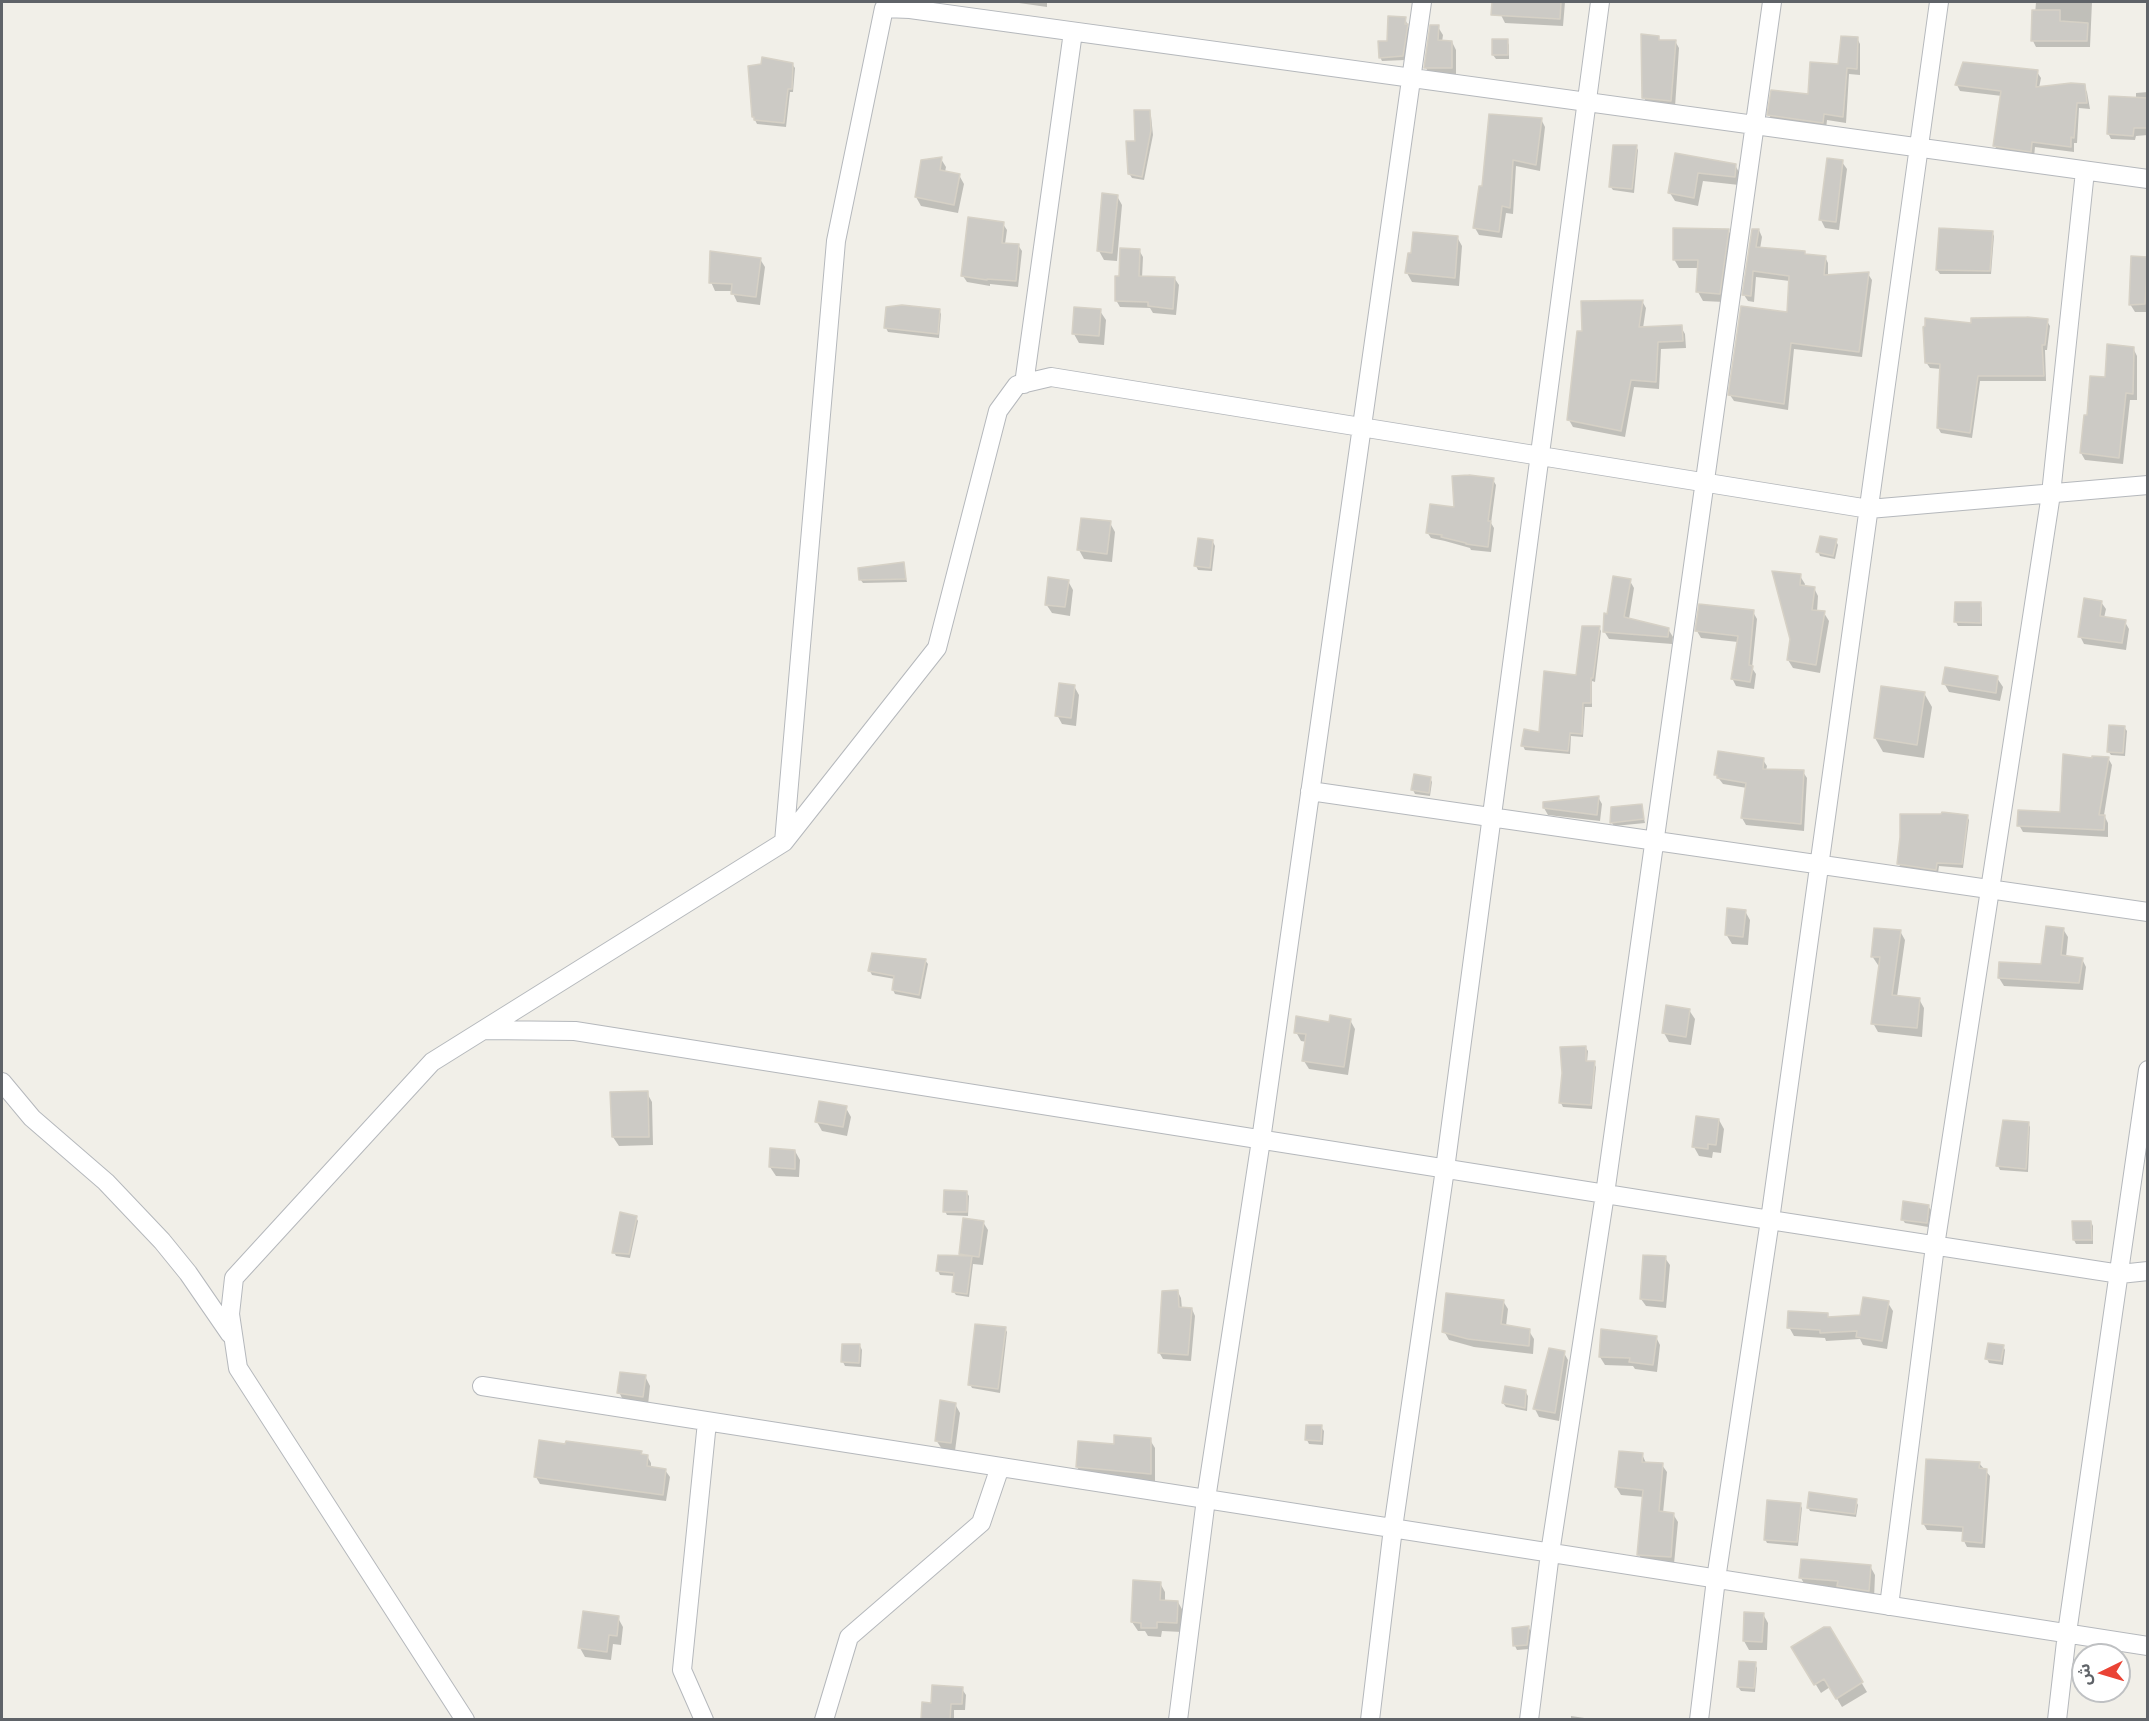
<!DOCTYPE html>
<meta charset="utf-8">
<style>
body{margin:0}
#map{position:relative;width:2149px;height:1721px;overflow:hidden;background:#f1efe8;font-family:"Varela Round","Noto Sans Arabic",sans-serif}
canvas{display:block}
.frame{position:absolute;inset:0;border:3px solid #5f6368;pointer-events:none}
.north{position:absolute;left:2071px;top:1643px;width:60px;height:60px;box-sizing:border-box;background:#fff;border:2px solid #bfc1c3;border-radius:50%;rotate:265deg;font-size:16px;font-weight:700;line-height:24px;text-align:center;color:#5f6368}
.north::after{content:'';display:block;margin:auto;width:21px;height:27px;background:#ea4335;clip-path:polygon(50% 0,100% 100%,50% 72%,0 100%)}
</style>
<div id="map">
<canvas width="2149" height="1721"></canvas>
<div class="frame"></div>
<div class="north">ش</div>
</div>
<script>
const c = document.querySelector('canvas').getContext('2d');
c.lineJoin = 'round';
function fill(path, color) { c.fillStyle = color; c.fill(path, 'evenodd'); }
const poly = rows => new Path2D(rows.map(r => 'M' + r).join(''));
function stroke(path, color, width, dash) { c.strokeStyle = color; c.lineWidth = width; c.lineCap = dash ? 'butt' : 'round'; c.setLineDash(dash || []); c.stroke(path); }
fill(poly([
 [1012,2,1047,2,1047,7],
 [1501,2,1565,2,1563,26,1505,23,1501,15],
 [2036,2,2092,2,2090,47,2036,47,2033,41],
 [1405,18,1409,29,1405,60,1382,61,1380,57],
 [1438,27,1443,35,1442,42,1452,42,1456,50,1456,76,1430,76,1426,68],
 [1658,38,1660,41,1675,41,1679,48,1675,107,1648,105,1644,98],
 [1857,38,1860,44,1860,75,1849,74,1846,123,1827,120,1826,129,1773,121,1769,115,1809,95,1839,66],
 [1507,41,1509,45,1509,59,1496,59,1493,55],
 [1964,63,2037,72,2041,78,2039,88,2084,86,2087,92,2090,109,2079,108,2077,143,2074,143,2074,152,2035,147,2034,157,1998,152,1995,146,2002,96,1960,91,1957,85],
 [792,64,795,68,793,92,790,92,786,127,757,124,755,120,762,66],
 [2148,92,2148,135,2136,136,2135,140,2111,139,2108,133,2136,99,2136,93],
 [1149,112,1151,116,1153,135,1144,180,1132,178,1129,173,1136,143],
 [1541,119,1545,127,1540,171,1516,166,1513,214,1506,213,1502,238,1479,235,1475,228,1483,188],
 [1636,146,1638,150,1634,193,1613,190,1610,186],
 [1676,155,1735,165,1740,174,1739,185,1703,181,1698,206,1675,201,1670,193],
 [941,159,946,167,945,172,959,175,964,184,958,213,921,206,916,197],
 [1842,162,1847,169,1839,230,1825,228,1821,220],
 [1117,196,1122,205,1117,261,1104,260,1099,251],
 [1003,224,1007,230,1005,244,1018,245,1022,251,1018,287,990,284,990,286,967,282,963,276],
 [1728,230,1733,239,1724,302,1703,301,1698,292,1699,268,1679,268,1674,259],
 [1759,230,1762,237,1760,249,1825,257,1828,263,1828,276,1868,274,1872,280,1862,357,1794,349,1788,410,1734,401,1730,395,1788,314,1790,281,1756,277,1754,302,1748,301,1744,295],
 [1992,232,1994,236,1991,274,1940,274,1937,270],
 [1457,237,1462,246,1459,286,1412,282,1407,273],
 [1139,250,1143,257,1142,278,1175,279,1179,285,1176,315,1153,313,1150,308,1120,307,1116,300],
 [760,259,765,267,760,305,737,302,732,291,715,291,711,282],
 [2148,259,2148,312,2135,312,2130,304],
 [1642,301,1646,308,1643,328,1681,327,1685,334,1686,348,1661,349,1659,389,1634,387,1625,437,1573,427,1569,420],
 [939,310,941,314,939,338,888,332,886,328],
 [1100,311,1106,320,1104,345,1079,343,1074,334],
 [2047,321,2050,326,2047,350,2045,350,2046,381,1980,381,1972,438,1941,433,1938,428,1941,369,1930,368,1926,362,1972,325],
 [2133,348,2137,356,2137,400,2130,400,2123,464,2085,460,2081,453,2089,417,2106,379],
 [1493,480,1496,485,1491,523,1494,528,1491,552,1471,550,1470,548,1445,541,1431,538,1427,532],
 [1110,523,1115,532,1112,562,1084,559,1079,550],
 [1836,541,1838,545,1835,559,1820,556,1818,551],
 [1213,542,1215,546,1212,571,1198,570,1196,566],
 [903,564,907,582,863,583,860,579],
 [1800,576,1805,584,1804,587,1814,588,1818,596,1817,612,1824,613,1829,621,1820,673,1793,668,1788,660],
 [1068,581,1073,590,1070,616,1052,613,1046,604],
 [1630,581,1634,588,1629,619,1668,629,1673,637,1672,644,1609,639,1604,631,1608,615],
 [2101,602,2106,609,2104,618,2125,622,2129,629,2126,650,2084,644,2080,636],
 [1980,604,1982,608,1982,626,1958,626,1956,622],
 [1753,612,1757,619,1752,668,1756,674,1754,689,1736,686,1732,678,1738,642,1701,638,1697,631],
 [1599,627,1601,631,1595,682,1592,681,1592,707,1585,707,1583,737,1571,736,1570,754,1525,750,1523,746,1541,733,1577,677],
 [1997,678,2003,687,2000,701,1949,692,1944,683],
 [1074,686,1079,695,1076,726,1062,724,1057,715],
 [1924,693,1932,707,1924,758,1883,752,1875,738],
 [2124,727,2127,731,2125,756,2111,755,2108,751],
 [2108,758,2112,765,2104,815,2108,823,2108,837,2023,832,2019,825,2061,814,2093,760],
 [1763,760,1767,766,1766,771,1803,772,1807,778,1804,831,1746,825,1742,818,1747,788,1723,784,1716,775],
 [1430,778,1432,782,1430,796,1415,794,1413,790],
 [1598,797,1602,804,1600,821,1548,815,1544,808],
 [1641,805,1645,823,1614,826,1612,823],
 [1967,816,1969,820,1963,868,1939,866,1938,873,1901,868,1899,864],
 [1745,911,1750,920,1748,945,1732,944,1726,934],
 [2063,929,2068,937,2066,957,2082,959,2086,967,2083,990,2004,986,1999,978,2043,966],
 [1900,931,1905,940,1897,997,1919,999,1924,1008,1922,1037,1878,1032,1873,1023,1880,966,1878,965,1872,956],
 [925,960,928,964,921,999,895,994,893,990,895,979,872,975,870,971],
 [1689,1010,1695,1019,1691,1045,1669,1042,1664,1033],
 [1350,1020,1355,1029,1348,1075,1309,1069,1304,1061,1307,1042,1301,1041,1296,1032],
 [1585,1047,1588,1051,1587,1062,1594,1063,1596,1067,1592,1109,1563,1107,1561,1103],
 [647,1093,652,1102,653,1145,619,1146,613,1137],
 [846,1108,851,1117,847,1136,822,1131,817,1122],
 [1719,1120,1724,1129,1721,1153,1713,1152,1712,1158,1699,1156,1694,1147],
 [2028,1123,2030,1127,2028,1172,2000,1170,1998,1166],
 [795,1151,800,1160,799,1177,776,1176,770,1167],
 [966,1192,969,1196,968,1216,947,1215,945,1211],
 [1928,1206,1931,1210,1928,1227,1905,1223,1902,1219],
 [636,1217,638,1221,630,1258,616,1256,614,1252],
 [983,1222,988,1230,983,1265,973,1264,969,1297,956,1295,953,1291,955,1276,940,1275,938,1271,962,1258,960,1254],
 [2091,1222,2093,1226,2093,1244,2076,1244,2074,1240],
 [1665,1258,1670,1265,1666,1308,1646,1306,1641,1299],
 [1178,1292,1181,1298,1182,1309,1192,1309,1195,1316,1191,1361,1163,1359,1159,1352],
 [1503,1301,1508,1309,1506,1326,1529,1331,1534,1339,1533,1354,1474,1347,1449,1340,1444,1331],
 [1888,1303,1893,1311,1887,1349,1863,1345,1860,1339,1826,1341,1825,1338,1794,1336,1789,1327,1827,1314,1829,1318,1861,1316],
 [1005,1328,1007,1332,1000,1393,972,1388,970,1384],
 [1656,1337,1660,1345,1657,1372,1635,1369,1633,1366,1605,1365,1600,1357],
 [860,1346,862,1350,861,1367,845,1366,843,1362],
 [2003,1346,2005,1350,2003,1365,1989,1363,1987,1359],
 [1564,1353,1568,1360,1559,1421,1539,1417,1535,1409],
 [645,1376,650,1386,648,1405,624,1402,619,1392],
 [1525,1391,1528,1396,1527,1411,1506,1407,1503,1403],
 [955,1404,960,1413,955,1451,942,1449,936,1440],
 [1321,1427,1324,1431,1323,1445,1309,1444,1307,1440],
 [1150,1440,1155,1448,1155,1482,1082,1475,1077,1467,1115,1445],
 [641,1453,642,1456,647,1456,651,1463,651,1468,665,1470,670,1477,666,1501,540,1484,536,1477],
 [1642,1454,1646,1463,1662,1465,1667,1472,1663,1513,1673,1514,1678,1522,1674,1564,1643,1562,1639,1555,1644,1497,1621,1495,1616,1487],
 [1979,1463,1990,1476,1985,1548,1967,1547,1964,1541,1964,1532,1927,1530,1923,1523],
 [1856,1501,1858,1505,1856,1517,1810,1511,1808,1507],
 [1800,1504,1802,1508,1798,1546,1767,1543,1765,1539],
 [1870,1566,1875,1575,1874,1599,1806,1587,1801,1578],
 [1160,1583,1165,1592,1165,1602,1178,1602,1183,1611,1182,1632,1162,1631,1161,1637,1148,1636,1145,1631,1138,1631,1132,1622],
 [1763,1614,1768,1623,1767,1650,1749,1650,1744,1641],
 [618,1618,623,1627,621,1645,613,1644,611,1660,585,1657,580,1648],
 [1529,1628,1531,1632,1529,1649,1517,1650,1515,1646],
 [1829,1628,1867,1692,1842,1707,1830,1687,1821,1693,1793,1647],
 [1755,1664,1757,1668,1755,1692,1741,1691,1738,1687],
 [962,1689,966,1695,965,1710,954,1710,954,1720,923,1720,924,1704,932,1704],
 [1571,1716,1598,1720,1571,1720]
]), '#0003');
const building = poly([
 [1492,2,1561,2,1560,19,1491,15,1492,2],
 [2032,10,2060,10,2060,21,2088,23,2087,41,2031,41,2032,10],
 [1388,16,1406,17,1405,24,1408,24,1403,56,1379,58,1378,41,1387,41,1388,16],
 [1430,25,1439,25,1438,40,1452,41,1452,68,1424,68,1430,25],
 [1641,34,1659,36,1659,40,1676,40,1671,101,1642,98,1641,34],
 [1841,36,1858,37,1857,69,1847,68,1843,117,1824,114,1823,123,1767,115,1771,90,1808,94,1810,62,1838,64,1841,36],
 [1492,39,1508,39,1508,55,1492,55,1492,39],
 [762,57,793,63,792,89,788,89,784,123,754,120,754,117,752,117,748,66,761,64,762,57],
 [1963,62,2038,70,2036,87,2071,83,2085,84,2087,103,2077,103,2074,138,2071,137,2071,147,2032,142,2031,152,1993,146,2001,91,1955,85,1963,62],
 [2109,96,2148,98,2148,128,2134,128,2133,136,2107,134,2109,96],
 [1134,110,1150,110,1151,130,1142,177,1128,174,1126,141,1135,141,1134,110],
 [1489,114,1542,118,1536,165,1513,160,1510,208,1502,206,1499,232,1473,228,1479,186,1482,186,1489,114],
 [1613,145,1637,145,1632,189,1609,187,1613,145],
 [1675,153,1736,164,1735,177,1698,173,1694,198,1668,193,1675,153],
 [942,157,940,170,960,174,954,205,915,197,921,160,942,157],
 [1827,158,1843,160,1836,222,1819,220,1827,158],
 [1102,193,1118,195,1112,253,1097,251,1102,193],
 [968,217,1004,222,1002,243,1019,244,1016,281,987,279,987,280,961,276,968,217],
 [1673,228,1729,229,1720,294,1696,292,1698,260,1673,260,1673,228],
 [1939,228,1993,231,1990,271,1936,270,1939,228],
 [1752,229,1759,229,1756,247,1805,251,1805,254,1826,256,1824,275,1869,272,1859,352,1791,343,1784,404,1728,395,1741,306,1787,312,1789,276,1753,271,1751,296,1742,295,1752,229],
 [1413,232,1458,236,1455,278,1405,273,1408,253,1411,253,1413,232],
 [1120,248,1140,249,1139,276,1175,277,1173,309,1148,306,1148,302,1115,301,1115,276,1119,276,1120,248],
 [710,251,761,258,756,297,731,294,732,284,709,283,710,251],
 [2131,256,2148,257,2145,304,2129,305,2131,256],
 [1643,300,1639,327,1682,325,1683,341,1658,342,1656,382,1631,380,1621,431,1567,420,1577,331,1582,331,1581,301,1643,300],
 [902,305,940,309,938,334,884,328,886,307,902,305],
 [1074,307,1101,309,1099,336,1072,334,1074,307],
 [2027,317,2048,319,2045,345,2042,345,2044,376,1978,376,1970,433,1937,428,1940,364,1925,363,1923,327,1925,326,1925,318,1971,323,1971,318,2027,317],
 [2107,344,2134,347,2133,394,2126,393,2119,458,2080,453,2084,415,2087,415,2090,376,2105,377,2107,344],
 [1469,475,1494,478,1488,521,1491,521,1488,547,1466,544,1466,543,1441,537,1442,535,1426,533,1430,504,1454,507,1452,476,1469,475],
 [1081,518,1111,521,1107,554,1077,550,1081,518],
 [1820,536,1837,539,1833,556,1816,552,1820,536],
 [1198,538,1213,540,1210,568,1194,566,1198,538],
 [904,562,906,579,859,580,858,568,904,562],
 [1772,571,1801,574,1800,585,1815,587,1812,610,1825,611,1816,665,1787,660,1790,639,1772,571],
 [1613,576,1631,579,1624,617,1669,628,1668,637,1603,632,1604,613,1607,614,1613,576],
 [1048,577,1069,580,1065,607,1045,605,1048,577],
 [2084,598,2102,601,2100,616,2126,620,2122,643,2078,637,2084,598],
 [1955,602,1981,602,1981,623,1954,622,1955,602],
 [1699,604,1754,610,1749,665,1753,666,1750,682,1731,679,1738,636,1695,631,1699,604],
 [1582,626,1600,626,1593,678,1591,678,1591,703,1583,703,1582,734,1570,733,1568,751,1521,746,1524,729,1539,732,1544,671,1576,675,1582,626],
 [1945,667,1998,676,1996,693,1942,684,1945,667],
 [1059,683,1075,685,1071,718,1055,716,1059,683],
 [1881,686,1925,692,1917,745,1874,738,1881,686],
 [2109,725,2125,726,2123,753,2107,752,2109,725],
 [1718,751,1764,758,1763,769,1804,770,1801,824,1741,818,1746,783,1717,778,1717,775,1714,775,1718,751],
 [2063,754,2092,758,2092,756,2109,757,2099,815,2105,815,2104,830,2017,826,2018,810,2060,812,2063,754],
 [1414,774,1431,777,1429,793,1411,790,1414,774],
 [1599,796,1597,815,1543,808,1543,802,1599,796],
 [1642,804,1644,819,1610,823,1611,807,1642,804],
 [1942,812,1968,815,1962,864,1937,863,1936,870,1897,864,1900,837,1900,814,1941,814,1942,812],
 [1727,908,1746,910,1743,937,1725,935,1727,908],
 [2046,926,2064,928,2061,955,2083,958,2079,983,1998,978,1999,962,2041,964,2046,926],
 [1874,928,1901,930,1892,995,1920,998,1917,1028,1871,1024,1880,957,1871,957,1874,928],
 [872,953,926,959,919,995,892,990,894,976,868,971,872,953],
 [1666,1005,1690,1009,1686,1037,1662,1033,1666,1005],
 [1330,1015,1351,1019,1344,1067,1302,1061,1306,1034,1294,1033,1296,1016,1329,1022,1330,1015],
 [1586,1046,1586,1061,1595,1061,1591,1105,1559,1103,1562,1073,1560,1047,1586,1046],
 [648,1091,649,1137,612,1137,610,1092,648,1091],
 [819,1101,847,1106,843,1127,815,1122,819,1101],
 [1696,1116,1719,1119,1716,1145,1708,1144,1708,1149,1692,1147,1696,1116],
 [2003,1120,2029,1122,2026,1169,1996,1166,2003,1120],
 [770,1148,795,1150,795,1169,769,1167,770,1148],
 [944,1190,967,1191,967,1212,943,1212,944,1190],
 [1903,1201,1929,1205,1927,1223,1901,1220,1903,1201],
 [620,1212,637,1216,629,1254,612,1253,620,1212],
 [963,1218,984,1221,979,1257,959,1254,963,1218],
 [2072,1221,2091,1221,2092,1240,2073,1240,2072,1221],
 [938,1255,972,1256,967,1294,952,1292,954,1273,936,1271,938,1255],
 [1643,1255,1666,1256,1663,1301,1640,1299,1643,1255],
 [1178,1290,1179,1307,1192,1308,1188,1355,1158,1353,1162,1291,1178,1290],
 [1446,1293,1504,1300,1501,1324,1530,1329,1529,1346,1468,1339,1442,1332,1446,1293],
 [1863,1297,1889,1301,1882,1341,1856,1337,1857,1331,1820,1333,1820,1330,1787,1328,1788,1311,1828,1313,1828,1317,1860,1315,1863,1297],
 [975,1324,1006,1327,998,1389,968,1385,975,1324],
 [1601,1329,1657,1336,1653,1365,1629,1362,1630,1358,1599,1357,1601,1329],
 [1988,1343,2004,1345,2001,1361,1985,1359,1988,1343],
 [842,1344,860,1344,859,1363,841,1362,842,1344],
 [1549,1348,1565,1351,1555,1413,1533,1409,1549,1348],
 [620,1372,646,1375,643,1397,617,1393,620,1372],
 [1505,1386,1526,1390,1525,1408,1502,1403,1505,1386],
 [940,1400,956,1403,951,1443,935,1441,940,1400],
 [1306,1425,1322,1425,1321,1441,1305,1440,1306,1425],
 [1114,1435,1151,1438,1151,1474,1076,1467,1078,1441,1114,1444,1114,1435],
 [539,1440,565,1444,566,1441,642,1451,641,1454,648,1455,647,1466,666,1469,663,1495,534,1477,539,1440],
 [1619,1451,1643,1453,1642,1462,1663,1463,1659,1511,1674,1513,1671,1557,1637,1555,1643,1490,1615,1487,1619,1451],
 [1926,1459,1980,1462,1979,1468,1987,1469,1982,1543,1962,1541,1963,1527,1922,1524,1926,1459],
 [1809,1492,1857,1499,1855,1514,1807,1508,1809,1492],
 [1767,1500,1801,1503,1797,1542,1764,1540,1767,1500],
 [1801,1559,1871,1565,1869,1591,1837,1586,1838,1581,1799,1578,1801,1559],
 [1133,1580,1161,1582,1160,1600,1178,1601,1177,1623,1157,1622,1157,1628,1141,1628,1141,1623,1131,1622,1133,1580],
 [583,1611,619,1616,617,1636,609,1635,607,1652,578,1648,583,1611],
 [1744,1612,1764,1613,1762,1642,1743,1641,1744,1612],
 [1529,1626,1527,1645,1513,1646,1512,1628,1529,1626],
 [1824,1627,1830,1627,1863,1682,1836,1699,1824,1679,1814,1685,1791,1647,1824,1627],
 [1739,1661,1756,1662,1754,1688,1737,1687,1739,1661],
 [932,1685,963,1687,962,1704,951,1704,950,1719,921,1719,922,1702,931,1703,932,1685]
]);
fill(building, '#cccac5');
stroke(building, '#d6d1c6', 1.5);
const minor = poly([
 [1024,384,1073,32],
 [1310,791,2148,912],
 [784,842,836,241,884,8,910,9,2148,179],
 [484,1030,575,1031,1770,1220,2120,1274,2148,1271],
 [2,1082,32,1118,106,1182,162,1241,188,1273,230,1334],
 [482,1386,2148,1646],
 [1889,1606,1935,1246,2051,494,2085,171],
 [465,1720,238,1368,230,1314,234,1278,432,1062,784,842,937,648,998,411,1017,385,1051,377,1869,509,2148,485],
 [704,1720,682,1670,707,1422],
 [824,1720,849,1637,981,1523,1000,1467],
 [1178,1720,1206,1499,1261,1140,1422,2],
 [1370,1720,1393,1528,1445,1169,1600,2],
 [1529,1720,1550,1553,1605,1194,1772,2],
 [1699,1720,1716,1579,1770,1220,1939,2],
 [2057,1720,2067,1633,2148,1070]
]);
stroke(minor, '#b5b8bc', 20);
stroke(minor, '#fff', 18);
</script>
